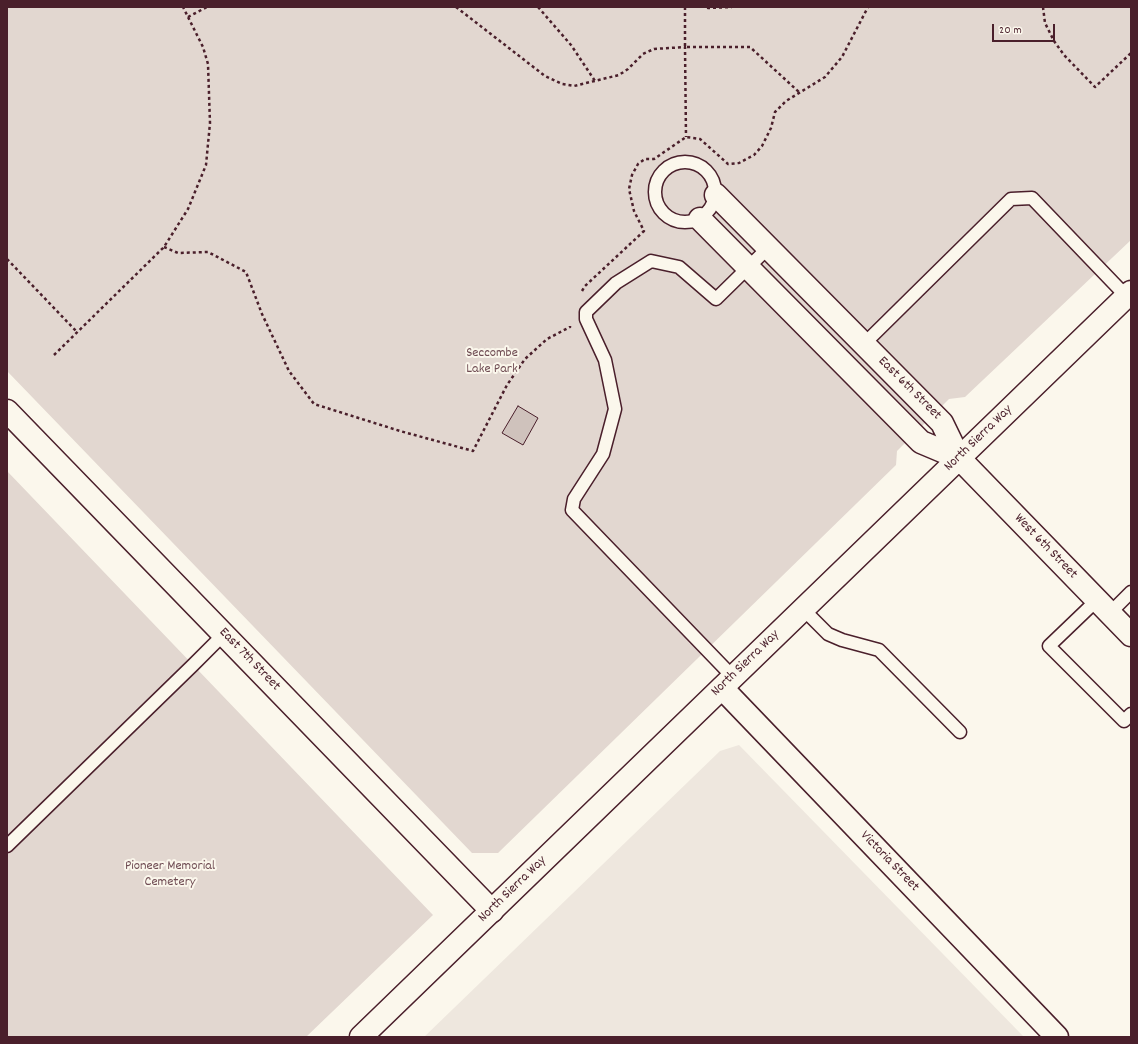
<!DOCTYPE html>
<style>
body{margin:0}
#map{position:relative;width:1138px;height:1044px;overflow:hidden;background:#fbf7ec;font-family:Dekko,sans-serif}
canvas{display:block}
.frame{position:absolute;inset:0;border:8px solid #4a1f2b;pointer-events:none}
.scale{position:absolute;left:992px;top:24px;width:63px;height:18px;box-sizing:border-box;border:2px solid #4a1f2b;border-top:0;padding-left:5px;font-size:12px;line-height:14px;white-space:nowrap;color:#4a1f2b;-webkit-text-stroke:3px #fbf7ec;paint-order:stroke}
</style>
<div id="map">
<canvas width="1138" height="1044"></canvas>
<div class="frame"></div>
<div class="scale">20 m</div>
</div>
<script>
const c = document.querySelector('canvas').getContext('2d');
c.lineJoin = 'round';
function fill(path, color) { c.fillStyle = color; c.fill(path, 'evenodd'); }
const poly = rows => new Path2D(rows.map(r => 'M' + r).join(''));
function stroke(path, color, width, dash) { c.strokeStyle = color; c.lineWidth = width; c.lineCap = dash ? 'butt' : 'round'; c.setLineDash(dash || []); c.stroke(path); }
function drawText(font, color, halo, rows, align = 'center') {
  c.font = font + ' Dekko,sans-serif'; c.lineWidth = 4; c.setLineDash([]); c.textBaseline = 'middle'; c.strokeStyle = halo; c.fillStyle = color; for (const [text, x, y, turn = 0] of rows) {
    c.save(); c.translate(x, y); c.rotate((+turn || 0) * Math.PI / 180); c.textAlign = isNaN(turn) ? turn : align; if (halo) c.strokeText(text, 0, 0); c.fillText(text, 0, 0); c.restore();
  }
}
fill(poly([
 [739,745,1024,1037,424,1037,720,751]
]), '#eee7de');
fill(poly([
 [7,7,1131,7,1131,240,965,397,949,399,897,451,896,465,498,853,472,853,7,371],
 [7,471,433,915,306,1037,7,1037]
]), '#e2d7d0');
const building = poly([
 [518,406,538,418,523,445,502,433,518,406]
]);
fill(building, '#cfc2bc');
stroke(building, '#4a1f2b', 1);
const lane = poly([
 '655 192a30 30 0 1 1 60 0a30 30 0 1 1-60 0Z',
 [864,344,1011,199,1032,198,1126,296],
 [1097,600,1049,646,1124,721,1131,714],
 [803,609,828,634,842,640,879,650,960,732],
 [1110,613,1131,592],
 [733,677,572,510,574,499,603,454,615,409,605,360,586,319,586,312,616,283,651,261,679,267,716,299,768,248],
 [7,846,193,665,224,634]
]);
const street = poly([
 [716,195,942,423,959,458],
 [700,219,921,442,959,458],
 [7,411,492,911],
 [722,688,1057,1037]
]);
const secondary = poly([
 [959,458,1131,635],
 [361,1037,1131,292]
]);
stroke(lane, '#4a1f2b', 15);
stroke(street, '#4a1f2b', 25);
stroke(secondary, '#4a1f2b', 25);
stroke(poly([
 [456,7,545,76,562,84,574,86,619,75,628,69,643,54,654,49,685,47,686,137],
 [538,7,571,45,595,81],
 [685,7,685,47,750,47,800,93],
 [708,7,708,8,732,7],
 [1043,7,1045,23,1054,41,1064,55,1095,87,1131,53],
 [188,17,207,7],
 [164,247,178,253,208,252,246,272,262,314,289,371,314,404,400,431,473,451,507,385,525,359,547,339,570,327,570,326],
 [7,259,77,332],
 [582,291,585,286,644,231,634,211,629,189,632,175,638,164,645,159,654,159,686,137,700,139,728,164,739,163,754,155,762,146,771,128,775,112,786,101,825,77,842,57,868,7],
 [54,355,164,247,188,209,206,165,210,123,208,64,203,47,183,7]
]), '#4a1f2b', 2.5, [3, 3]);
stroke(lane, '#fbf7ec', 12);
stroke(street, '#fbf7ec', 22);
stroke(secondary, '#fbf7ec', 22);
drawText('14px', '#704d54', '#fbf7ec', [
 ["Seccombe",492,354],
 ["Lake Park",492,370],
 ["Pioneer Memorial",170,867],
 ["Cemetery",170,883]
]);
drawText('14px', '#4a1f2b', '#fbf7ec', [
 ["East 6th Street",909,389,45],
 ["North Sierra Way",979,439,-44],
 ["West 6th Street",1045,547,46],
 ["East 7th Street",249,660,46],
 ["North Sierra Way",746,664,-44],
 ["Victoria Street",889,862,46],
 ["North Sierra Way",513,890,-44]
]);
</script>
